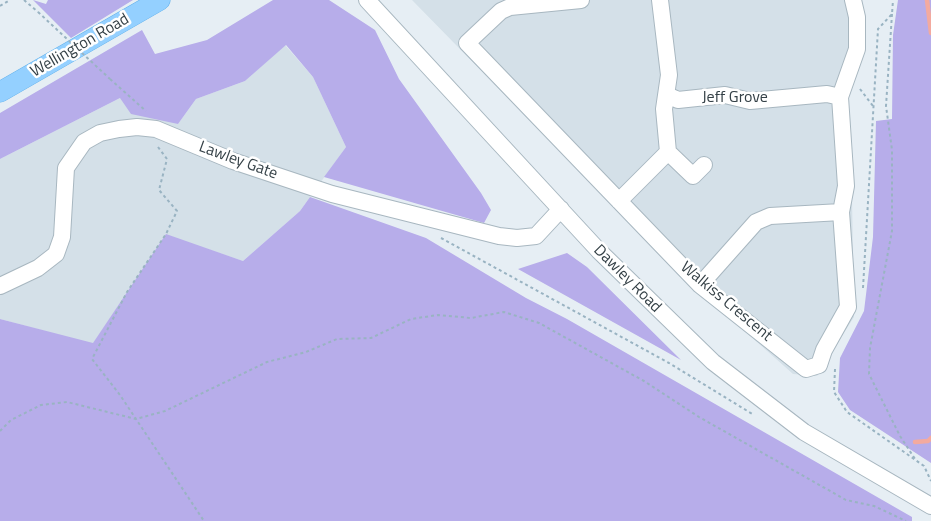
<!DOCTYPE html>
<style>
body{margin:0}
canvas{display:block;background:#e6eef4}
</style>
<canvas width="931" height="521"></canvas>
<script>
const c = document.querySelector('canvas').getContext('2d');
c.lineJoin = 'round';
function fill(path, color) { c.fillStyle = color; c.fill(path, 'evenodd'); }
const poly = rows => new Path2D(rows.map(r => 'M' + r).join(''));
function stroke(path, color, width, dash) { c.strokeStyle = color; c.lineWidth = width; c.lineCap = dash ? 'butt' : 'round'; c.setLineDash(dash || []); c.stroke(path); }
function drawText(font, color, halo, rows, align = 'center') {
  c.font = font + ' "Titillium Web",sans-serif'; c.lineWidth = 5; c.setLineDash([]); c.textBaseline = 'middle'; c.strokeStyle = halo; c.fillStyle = color; for (const [text, x, y, turn = 0] of rows) {
    c.save(); c.translate(x, y); c.rotate((+turn || 0) * Math.PI / 180); c.textAlign = isNaN(turn) ? turn : align; if (halo) c.strokeText(text, 0, 0); c.fillText(text, 0, 0); c.restore();
  }
}
fill(poly([
 [412,0,858,0,844,103,852,196,854,317,817,376,793,374,677,271],
 [285,45,313,77,346,147,300,211,243,261,166,235,93,344,0,319,0,159,120,98,178,124,196,99,245,81]
]), '#d4e0e8');
fill(poly([
 [33,0,46,4,48,0,133,0,71,38],
 [273,0,329,0,375,30,399,79,481,193,491,210,484,223,324,177,346,147,313,77,286,45,245,81,196,99,178,124,131,114,120,98,0,159,0,113,142,30,155,54,207,40],
 [898,0,931,0,931,463,850,410,838,392,840,358,864,311,873,237,876,121,892,119,893,35],
 [310,197,426,238,526,298,567,319,912,517,912,521,0,521,0,319,93,343,166,234,243,261,300,211],
 [567,253,587,267,681,360,518,269]
]), '#b7adea');
stroke(poly([
 [927,0,931,33],
 [915,442,928,441,931,438]
]), '#f3aa9f', 4.5);
const minor = poly([
 [367,0,599,251,713,362,804,432,931,506],
 [581,0,510,7,501,11,467,43,700,285,806,369,819,365,824,350,848,307,841,212,846,186,840,97,857,49,857,17,853,0],
 [667,95,678,100,725,95,750,101,827,94,840,97],
 [668,152,693,176,704,165],
 [619,201,668,152,664,109,669,75,660,0],
 [700,285,756,222,770,216,841,212],
 [0,286,38,268,56,254,62,237,66,168,84,142,100,133,119,129,137,127,156,129,233,161,332,194,499,236,517,238,536,236,561,209]
]);
const major = poly([
 [0,92,160,0]
]);
stroke(minor, '#a8b7c0', 18);
stroke(major, '#5fafe9', 21);
stroke(poly([
 [24,0,38,12],
 [0,6,10,0],
 [892,14,886,106,892,150,892,231,870,348,869,374,900,436,915,459],
 [110,79,146,111],
 [860,89,873,106],
 [158,147,167,159,159,190,177,211,166,234,127,292,92,359,120,395,204,521],
 [441,238,669,363,754,415],
 [863,288,878,29,892,14,893,0],
 [835,369,834,392,847,412,924,466,931,481],
 [0,431,11,420,41,405,67,402,136,419,165,411,267,362,306,352,337,339,371,338,411,319,438,315,471,318,504,312,539,323,644,381,699,417,846,500,874,506,906,521]
]), '#99b3c2', 2, [3, 3]);
stroke(minor, '#fff', 16);
stroke(major, '#94d0ff', 20);
stroke(poly([
 [38,12,110,79]
]), '#99b3c2', 2, [3, 3]);
drawText('16px', '#354147', '#fff', [
 ["Wellington Road",80,46,-30],
 ["Jeff Grove",735,98],
 ["Lawley Gate",238,161,20],
 ["Dawley Road",627,279,45],
 ["Walkiss Crescent",726,302,40]
]);
</script>
